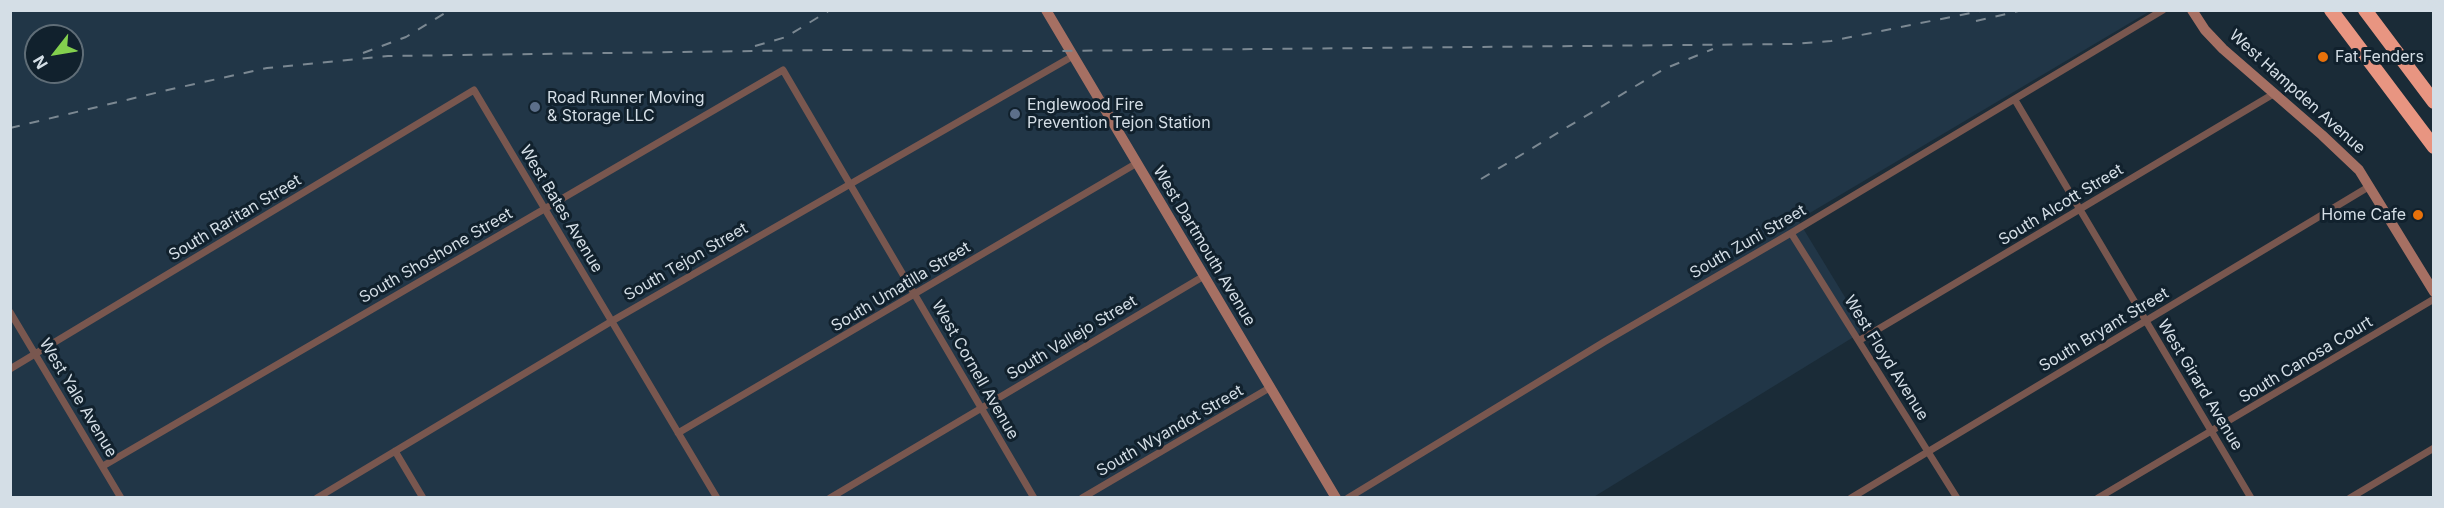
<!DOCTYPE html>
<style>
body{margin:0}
#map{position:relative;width:2444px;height:508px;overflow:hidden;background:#1a2b37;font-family:Inter,sans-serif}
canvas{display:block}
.frame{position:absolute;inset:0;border:12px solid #d4dee6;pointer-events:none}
.north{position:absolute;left:24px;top:24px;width:60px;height:60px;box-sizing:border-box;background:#11212d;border:2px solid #5f6d77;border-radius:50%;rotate:239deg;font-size:16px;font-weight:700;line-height:24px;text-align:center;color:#d4dee6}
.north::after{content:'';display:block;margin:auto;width:21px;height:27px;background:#83d04e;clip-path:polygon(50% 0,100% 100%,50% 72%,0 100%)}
</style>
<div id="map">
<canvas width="2444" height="508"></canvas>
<div class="frame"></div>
<div class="north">N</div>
</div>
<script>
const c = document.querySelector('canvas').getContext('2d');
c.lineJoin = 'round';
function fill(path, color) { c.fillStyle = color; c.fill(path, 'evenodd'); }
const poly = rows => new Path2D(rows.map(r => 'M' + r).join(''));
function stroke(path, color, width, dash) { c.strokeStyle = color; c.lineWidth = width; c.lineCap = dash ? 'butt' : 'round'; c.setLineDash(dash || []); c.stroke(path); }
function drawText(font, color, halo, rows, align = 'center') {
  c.font = font + ' Inter,sans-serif'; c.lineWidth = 6; c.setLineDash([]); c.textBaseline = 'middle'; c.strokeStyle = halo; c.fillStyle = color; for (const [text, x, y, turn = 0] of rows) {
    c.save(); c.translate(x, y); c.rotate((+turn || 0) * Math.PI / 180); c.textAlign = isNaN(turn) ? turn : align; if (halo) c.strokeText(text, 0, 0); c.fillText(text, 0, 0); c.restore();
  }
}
fill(poly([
 [10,11,2150,11,1798,220,1865,330,1592,498,11,497],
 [36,36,72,36,72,72,36,72]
]), '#213647');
stroke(poly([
 [2015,100,2251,498],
 [1791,233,1957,498],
 [10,312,121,498],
 [1860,340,2275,93],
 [10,369,474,90,717,498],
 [678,433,1137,163],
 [395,451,423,498],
 [103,466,783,70,1034,498],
 [317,498,612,321,1073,56],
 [830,498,1204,276],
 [1082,498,1271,387],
 [1348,498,1604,342,1791,233,2163,10],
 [1851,498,2370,186],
 [2098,498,2434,299],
 [2350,498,2434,448]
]), '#79574f', 7);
stroke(poly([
 [1046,10,1336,498],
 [2192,10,2205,30,2223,49,2322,135,2359,170,2434,292]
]), '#a67063', 10);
stroke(poly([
 [2331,10,2434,147],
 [2365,10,2434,102]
]), '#e89581', 14);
stroke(poly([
 [1976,21,2023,10],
 [755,46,786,37,830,10],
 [363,53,406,37,450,10],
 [10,128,172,89,267,68,388,56,826,50,1050,51,1791,44,1831,41,1986,10],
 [1481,179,1664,69,1713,49]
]), '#7b8892', 2, [10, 10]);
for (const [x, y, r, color] of [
 [2323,57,6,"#e8710a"],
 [535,107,6,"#5c6f8a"],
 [1015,114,6,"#5c6f8a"],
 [2418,215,6,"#e8710a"]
]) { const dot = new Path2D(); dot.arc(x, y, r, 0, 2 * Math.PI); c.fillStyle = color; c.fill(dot); stroke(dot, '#11212d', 2); }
drawText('16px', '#d4dee6', '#11212d', [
 ["Fat Fenders",2335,57],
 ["Road Runner Moving",547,98],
 ["& Storage LLC",547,116],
 ["Englewood Fire",1027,105],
 ["Prevention Tejon Station",1027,123],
 ["Home Cafe",2406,215,"right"]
], 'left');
drawText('16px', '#d4dee6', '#11212d', [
 ["West Hampden Avenue",2297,92,42],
 ["South Alcott Street",2061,205,-31],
 ["West Bates Avenue",561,209,59],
 ["South Raritan Street",235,218,-31],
 ["South Zuni Street",1748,242,-30],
 ["West Dartmouth Avenue",1204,246,59],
 ["South Shoshone Street",436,256,-30],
 ["South Tejon Street",686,262,-30],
 ["South Umatilla Street",901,287,-31],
 ["South Bryant Street",2104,330,-31],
 ["South Vallejo Street",1072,338,-31],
 ["West Floyd Avenue",1886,358,58],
 ["South Canosa Court",2306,360,-31],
 ["West Cornell Avenue",975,370,60],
 ["West Girard Avenue",2200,385,59],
 ["West Yale Avenue",78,398,59],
 ["South Wyandot Street",1170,431,-30]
]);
</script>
